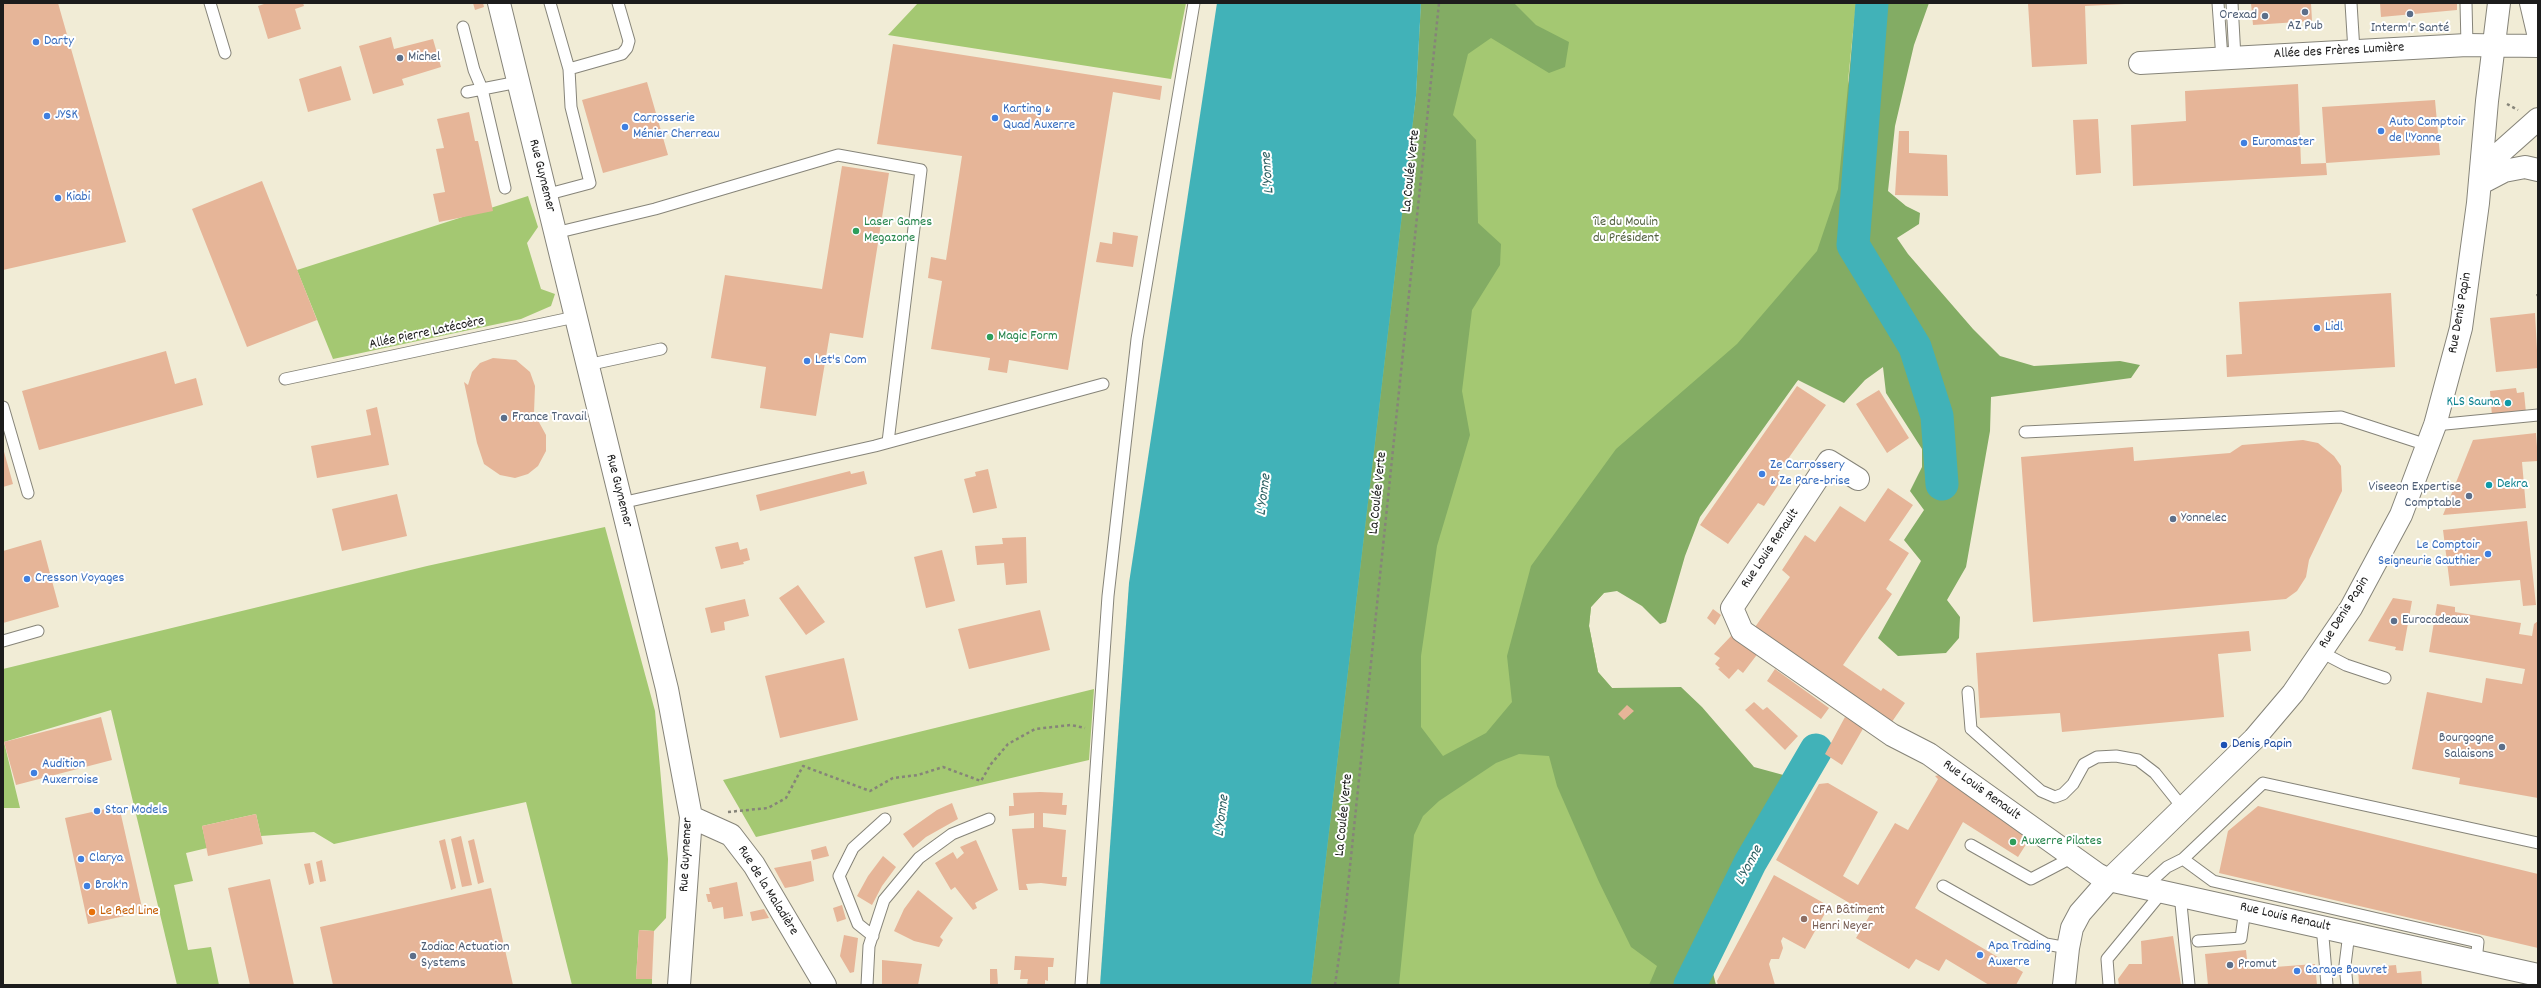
<!DOCTYPE html>
<meta charset="utf-8">
<style>
body{margin:0}
#map{position:relative;width:2541px;height:988px;overflow:hidden;background:#f1ecd6;font-family:Dekko,sans-serif}
canvas{display:block}
.frame{position:absolute;inset:0;border:4px solid #1c1c1c;pointer-events:none}
</style>
<div id="map">
<canvas width="2541" height="988"></canvas>
<div class="frame"></div>
</div>
<script>
const c = document.querySelector('canvas').getContext('2d');
c.lineJoin = 'round';
function fill(path, color) { c.fillStyle = color; c.fill(path, 'evenodd'); }
const poly = rows => new Path2D(rows.map(r => 'M' + r).join(''));
function stroke(path, color, width, dash) { c.strokeStyle = color; c.lineWidth = width; c.lineCap = dash ? 'butt' : 'round'; c.setLineDash(dash || []); c.stroke(path); }
function drawText(font, color, halo, rows, align = 'center') {
  c.font = font + ' Dekko,sans-serif'; c.lineWidth = 4; c.setLineDash([]); c.textBaseline = 'middle'; c.strokeStyle = halo; c.fillStyle = color; for (const [text, x, y, turn = 0] of rows) {
    c.save(); c.translate(x, y); c.rotate((+turn || 0) * Math.PI / 180); c.textAlign = isNaN(turn) ? turn : align; if (halo) c.strokeText(text, 0, 0); c.fillText(text, 0, 0); c.restore();
  }
}
fill(poly([
 [918,3,1186,3,1171,79,888,35],
 [1421,3,1856,3,1848,81,1885,291,1798,380,1591,607,1589,626,1598,672,1612,688,1700,985,1296,985,1416,96],
 [528,196,538,227,527,243,541,289,555,294,551,306,521,319,333,359,297,270],
 [605,527,655,711,668,859,666,918,654,931,639,930,636,979,652,979,652,985,572,985,526,802,334,844,314,832,261,836,256,814,202,826,207,848,186,853,193,881,174,885,188,950,211,947,219,985,177,985,111,710,4,742,20,808,3,808,3,669,427,566],
 [1094,689,1089,760,756,837,723,780]
]), '#a4c872');
fill(poly([
 [1421,3,1514,3,1536,25,1569,42,1565,67,1549,73,1491,38,1468,54,1453,115,1476,140,1478,223,1501,244,1500,265,1472,310,1462,391,1470,435,1437,546,1421,656,1421,727,1443,756,1486,733,1512,702,1507,656,1531,566,1616,449,1737,344,1817,251,1838,189,1856,3,1929,3,1914,45,1895,126,1888,191,1906,206,1920,213,1919,224,1897,238,1908,254,1973,329,2000,356,2034,366,2120,361,2140,365,2131,378,1991,397,1990,431,1966,567,1947,600,1960,617,1959,638,1946,653,1898,656,1878,638,1921,561,1904,540,1924,510,1910,491,1922,467,1922,449,1886,393,1883,367,1865,380,1844,403,1798,380,1700,517,1685,556,1666,622,1660,624,1642,606,1617,591,1604,593,1591,607,1589,626,1598,672,1612,688,1681,687,1702,707,1754,767,1787,776,1822,769,1767,864,1713,973,1716,985,1649,985,1657,966,1631,947,1599,882,1557,786,1549,756,1519,754,1496,763,1439,801,1423,816,1414,835,1399,985,1311,985,1416,96]
]), '#83ac64');
fill(poly([
 [1217,3,1421,3,1416,96,1311,985,1100,985,1129,583]
]), '#41b2b8');
stroke(poly([
 [1872,3,1853,245,1915,347,1937,416,1942,484],
 [1690,985,1750,863,1816,750]
]), '#41b2b8', 33);
fill(poly([
 [3,3,58,3,126,242,3,270],
 [267,3,303,3,304,6,295,9,301,29,268,39,258,6],
 [473,3,483,3,484,7,475,10],
 [2028,3,2125,3,2125,4,2085,6,2087,64,2032,67],
 [2251,3,2311,3,2312,21,2253,25],
 [2380,3,2457,3,2457,10,2381,17],
 [391,37,394,49,433,39,441,67,402,79,404,85,373,94,359,46],
 [893,44,1162,86,1160,100,1113,92,1068,370,1009,360,1007,373,988,370,990,358,931,349,942,281,928,278,931,257,946,260,962,156,877,144],
 [341,66,351,100,308,112,299,79],
 [647,82,668,155,603,173,582,100],
 [2298,84,2301,164,2326,163,2322,107,2435,100,2440,155,2326,163,2327,175,2133,186,2131,125,2186,121,2185,91],
 [469,112,475,141,478,141,493,211,439,222,433,194,445,192,436,149,444,148,437,119],
 [2098,119,2101,173,2076,175,2073,120],
 [1899,131,1909,131,1909,153,1947,155,1948,196,1895,195],
 [842,166,889,173,863,338,830,333,816,416,760,408,766,367,711,358,725,275,822,289],
 [262,181,317,320,247,347,192,209],
 [1113,232,1138,236,1133,267,1096,262,1100,242,1112,244],
 [2391,293,2395,367,2227,377,2226,355,2242,354,2239,302],
 [2535,313,2538,368,2496,372,2490,318],
 [166,351,175,384,196,378,203,405,39,450,22,391],
 [493,358,516,360,530,372,535,386,534,413,546,435,546,451,538,466,528,474,515,478,500,475,484,464,477,443,464,382,468,385,472,372,480,363],
 [1797,386,1826,405,1778,473,1783,478,1764,506,1758,503,1728,544,1700,525],
 [2516,388,2517,393,2524,392,2526,413,2492,416,2490,391],
 [1879,390,1909,438,1887,453,1856,404],
 [377,407,389,465,317,478,311,446,371,435,366,410],
 [2536,433,2538,461,2522,462,2526,508,2443,515,2473,440],
 [2303,440,2318,443,2334,456,2341,466,2342,491,2309,560,2306,577,2297,591,2286,599,2033,622,2021,457,2133,447,2134,461,2230,453,2242,445],
 [3,448,13,484,3,487],
 [988,469,997,508,973,513,964,479,976,476,975,472],
 [850,471,851,474,864,471,867,484,760,511,756,495],
 [1888,488,1913,505,1889,540,1909,553,1886,589,1892,594,1843,665,1881,691,1883,688,1905,703,1889,726,1753,630,1790,577,1782,570,1805,535,1815,542,1840,506,1865,522],
 [397,494,407,536,342,551,332,509],
 [2527,521,2536,605,2523,606,2520,580,2450,586,2443,530],
 [1026,537,1027,583,1006,585,1004,563,977,565,975,546,1003,544,1002,538],
 [41,540,59,607,3,623,3,551],
 [738,542,740,550,747,548,750,560,743,562,744,564,721,569,715,547],
 [942,550,955,601,926,608,914,557],
 [798,585,825,622,806,635,779,598],
 [2393,598,2412,601,2403,651,2395,650,2396,647,2368,641],
 [745,599,749,616,724,622,725,630,711,633,705,608],
 [2437,604,2455,607,2455,612,2521,623,2519,634,2532,636,2534,624,2538,621,2538,798,2459,784,2460,778,2412,769,2427,692,2482,703,2486,678,2522,684,2525,669,2429,652],
 [1713,609,1721,615,1715,625,1707,618],
 [1040,610,1050,650,969,669,958,629],
 [2249,631,2251,651,2218,654,2224,717,2062,732,2060,713,1980,718,1976,653],
 [1733,634,1759,652,1743,673,1738,669,1729,679,1718,669,1720,668,1715,664,1720,658,1714,654],
 [844,658,858,720,780,738,765,676],
 [1775,669,1829,708,1821,719,1767,681],
 [1754,702,1763,710,1767,707,1798,736,1785,750,1745,710],
 [1627,705,1634,711,1624,720,1618,714],
 [101,717,112,760,16,785,4,742],
 [1845,717,1864,727,1842,765,1825,754],
 [1939,775,2032,835,2018,857,1963,822,1915,908,2023,972,2016,985,1989,985,1946,959,1939,971,1916,959,1909,969,1856,938,1870,915,1776,860,1819,784,1828,783,1878,812,1843,876,1858,885,1895,823,1908,830,1938,779,1935,776],
 [1040,792,1063,793,1062,805,1067,805,1066,815,1043,813,1043,827,1066,830,1062,877,1067,877,1066,886,1041,883,1026,884,1028,890,1019,890,1012,829,1034,828,1034,813,1009,816,1009,806,1014,806,1013,793],
 [952,803,958,819,926,837,913,848,903,834,937,810],
 [119,806,143,912,88,924,65,818],
 [2258,806,2538,874,2538,948,2219,873,2228,831],
 [256,814,263,844,208,856,202,826],
 [461,836,472,885,462,887,451,839],
 [445,839,456,888,451,890,439,841],
 [474,839,484,882,478,884,468,841],
 [976,840,998,890,975,903,977,908,973,910,955,887,951,890,935,863,953,852,957,859,964,853,960,847],
 [826,846,829,856,813,860,811,850],
 [883,856,896,867,882,886,872,905,857,896,868,876],
 [322,860,326,881,320,882,316,862],
 [811,861,814,881,796,886,785,888,774,868],
 [310,863,314,883,309,885,304,864],
 [1774,875,1829,906,1805,949,1783,937,1781,941,1783,948,1779,959,1771,959,1769,964,1775,985,1718,985,1717,981],
 [270,879,294,985,250,985,228,888],
 [737,882,743,916,724,919,723,907,713,909,711,902,708,902,706,894,710,894,709,888],
 [491,888,513,985,333,985,320,927],
 [918,890,953,918,940,937,943,940,939,947,914,941,894,931,904,909],
 [842,905,846,919,837,922,833,908],
 [764,909,769,918,752,921,750,912],
 [639,930,654,931,652,979,636,979],
 [844,935,858,938,854,972,850,973,840,956],
 [2173,936,2181,985,2119,985,2118,979,2129,964,2142,964,2141,941],
 [2246,950,2248,969,2315,964,2317,985,2208,985,2205,954],
 [1015,956,1054,958,1053,967,1048,967,1048,981,1045,980,1045,985,1027,985,1028,979,1020,979,1021,970,1014,970],
 [882,960,922,964,918,985,882,985],
 [2396,965,2397,973,2421,971,2422,985,2359,985,2358,968],
 [990,969,997,969,998,985,990,985]
]), '#e6b598');
const lane = poly([
 [210,3,225,53],
 [550,3,569,69,622,54,627,48,629,41,618,3],
 [2218,3,2222,59],
 [2232,3,2235,58],
 [2351,3,2354,51],
 [2466,3,2467,45],
 [463,27,474,70,482,89,505,188],
 [467,92,518,82],
 [545,195,590,183,571,107,569,69],
 [555,233,655,209,838,155,921,170,888,442],
 [587,365,661,349],
 [285,379,575,317],
 [3,407,28,493],
 [2435,425,2538,415],
 [2025,432,2341,417,2427,445],
 [621,503,875,446,1103,384],
 [3,641,38,631],
 [2321,652,2346,665,2385,678],
 [1968,692,1971,729,2041,791,2055,797,2063,794,2073,784,2084,764,2097,757,2116,756,2138,760,2155,773,2183,808],
 [1971,845,2031,879,2073,857],
 [2183,859,2213,881,2478,942,2476,961],
 [1943,886,2046,944,2068,948],
 [2145,887,2167,867,2183,859,2263,783,2538,843],
 [2180,894,2189,985],
 [2325,927,2323,937,2327,985],
 [873,936,858,924,839,876,853,848,885,819],
 [2198,941,2241,938,2245,909],
 [867,985,869,946,884,900,919,858,952,834,989,819],
 [1081,985,1108,596,1137,339,1194,3],
 [2109,985,2107,959,2163,891],
 [2347,985,2345,965,2349,933]
]);
const street = poly([
 [499,3,667,689,691,817,679,985],
 [2140,63,2467,45,2538,46],
 [2481,183,2502,151,2538,119],
 [2481,183,2504,171,2525,167,2538,170],
 [1858,479,1829,461,1732,608,1742,631,1892,735,1929,754,2097,874,2109,880,2538,975],
 [691,817,731,835,754,865,825,985],
 [2064,985,2068,948,2072,928,2080,913,2109,880,2254,739,2293,693,2351,608,2401,515,2435,425,2461,328,2478,203,2487,101,2499,3]
]);
const primary = poly([
 [2531,3,2538,33]
]);
stroke(lane, '#868479', 13);
stroke(street, '#868479', 24);
stroke(primary, '#868479', 24);
stroke(poly([
 [2507,104,2518,110],
 [2537,294,2538,296],
 [728,812,768,808,786,798,803,766,870,791,893,778,918,775,943,767,981,781,991,764,1008,744,1035,729,1071,725,1085,728],
 [1335,985,1345,915,1439,3]
]), '#868479', 2.5, [3, 3]);
stroke(lane, '#fff', 11);
stroke(street, '#fff', 22);
stroke(primary, '#fff', 22);
for (const [x, y, r, color] of [
 [2305,12,4,"#5c6f8a"],
 [2410,14,4,"#5c6f8a"],
 [2265,16,4,"#5c6f8a"],
 [36,42,4,"#3f7fe0"],
 [400,58,4,"#5c6f8a"],
 [47,116,4,"#3f7fe0"],
 [995,118,4,"#3f7fe0"],
 [625,127,4,"#3f7fe0"],
 [2381,131,4,"#3f7fe0"],
 [2244,143,4,"#3f7fe0"],
 [58,198,4,"#3f7fe0"],
 [856,231,4,"#2e9e5b"],
 [2317,328,4,"#3f7fe0"],
 [990,337,4,"#2e9e5b"],
 [807,361,4,"#3f7fe0"],
 [2508,403,4,"#0f9aa8"],
 [504,418,4,"#5c6f8a"],
 [1762,474,4,"#3f7fe0"],
 [2489,485,4,"#0f9aa8"],
 [2469,496,4,"#5c6f8a"],
 [2173,519,4,"#5c6f8a"],
 [2488,554,4,"#3f7fe0"],
 [27,579,4,"#3f7fe0"],
 [2394,621,4,"#5c6f8a"],
 [2224,745,4,"#1a4fb4"],
 [2502,747,4,"#5c6f8a"],
 [34,773,4,"#3f7fe0"],
 [97,811,4,"#3f7fe0"],
 [2013,842,4,"#2e9e5b"],
 [81,859,4,"#3f7fe0"],
 [87,886,4,"#3f7fe0"],
 [92,912,4,"#e8710a"],
 [1804,919,4,"#8d6e63"],
 [1980,955,4,"#3f7fe0"],
 [413,956,4,"#5c6f8a"],
 [2230,965,4,"#5c6f8a"],
 [2297,971,4,"#3f7fe0"]
]) { const dot = new Path2D(); dot.arc(x, y, r, 0, 2 * Math.PI); c.fillStyle = color; c.fill(dot); stroke(dot, '#fff', 1.5); }
drawText('14px', '#4e5e75', '#fff', [
 ["Orexad",2257,16,"right"],
 ["AZ Pub",2305,27,"center"],
 ["Interm'r Santé",2410,29,"center"],
 ["Michel",408,58],
 ["France Travail",512,418],
 ["Viseeon Expertise",2461,488,"right"],
 ["Comptable",2461,504,"right"],
 ["Yonnelec",2181,519],
 ["Eurocadeaux",2402,621],
 ["Bourgogne",2494,739,"right"],
 ["Salaisons",2494,755,"right"],
 ["Zodiac Actuation",421,948],
 ["Systems",421,964],
 ["Promut",2238,965]
], 'left');
drawText('14px', '#366cbe', '#fff', [
 ["Darty",44,42],
 ["Karting &",1003,110],
 ["Quad Auxerre",1003,126],
 ["JYSK",55,116],
 ["Carrosserie",633,119],
 ["Ménier Cherreau",633,135],
 ["Auto Comptoir",2389,123],
 ["de l'Yonne",2389,139],
 ["Euromaster",2252,143],
 ["Kiabi",66,198],
 ["Lidl",2325,328],
 ["Let's Com",815,361],
 ["Ze Carrossery",1770,466],
 ["& Ze Pare-brise",1770,482],
 ["Le Comptoir",2480,546,"right"],
 ["Seigneurie Gauthier",2480,562,"right"],
 ["Cresson Voyages",35,579],
 ["Audition",42,765],
 ["Auxerroise",42,781],
 ["Star Models",105,811],
 ["Clarya",89,859],
 ["Brok'n",95,886],
 ["Apa Trading",1988,947],
 ["Auxerre",1988,963],
 ["Garage Bouvret",2305,971]
], 'left');
drawText('14px', '#1c1c1c', '#fff', [
 ["Allée des Frères Lumière",2339,52,-3],
 ["La Coulée Verte",1412,171,-84],
 ["Rue Guynemer",541,176,76],
 ["Rue Denis Papin",2461,313,-80],
 ["Allée Pierre Latécoère",427,334,-12],
 ["Rue Guynemer",618,491,76],
 ["La Coulée Verte",1379,493,-84],
 ["Rue Louis Renault",1771,549,-56],
 ["Rue Denis Papin",2345,613,-58],
 ["Rue Louis Renault",1981,791,36],
 ["La Coulée Verte",1345,815,-84],
 ["Rue Guynemer",687,855,-87],
 ["Rue de la Maladière",767,891,58],
 ["Rue Louis Renault",2285,918,13]
]);
drawText('14px', '#27864d', '#fff', [
 ["Laser Games",864,223],
 ["Megazone",864,239],
 ["Magic Form",998,337],
 ["Auxerre Pilates",2021,842]
], 'left');
drawText('14px', '#52613e', '#fff', [
 ["île du Moulin",1626,223],
 ["du Président",1626,239]
]);
drawText('14px', '#0d838f', '#fff', [
 ["KLS Sauna",2500,403],
 ["Dekra",2497,485,"left"]
], 'right');
drawText('14px', '#164399', '#fff', [
 ["Denis Papin",2232,745]
], 'left');
drawText('14px', '#785e54', '#fff', [
 ["CFA Bâtiment",1812,911],
 ["Henri Neyer",1812,927]
], 'left');
drawText('14px', '#c56008', '#fff', [
 ["Le Red Line",100,912]
], 'left');
drawText('italic 15px', '#2d6062', '#fff', [
 ["L'Yonne",1269,173,-94],
 ["L'Yonne",1265,495,-83],
 ["L'Yonne",1223,816,-83],
 ["L'Yonne",1750,866,-62]
]);
</script>
